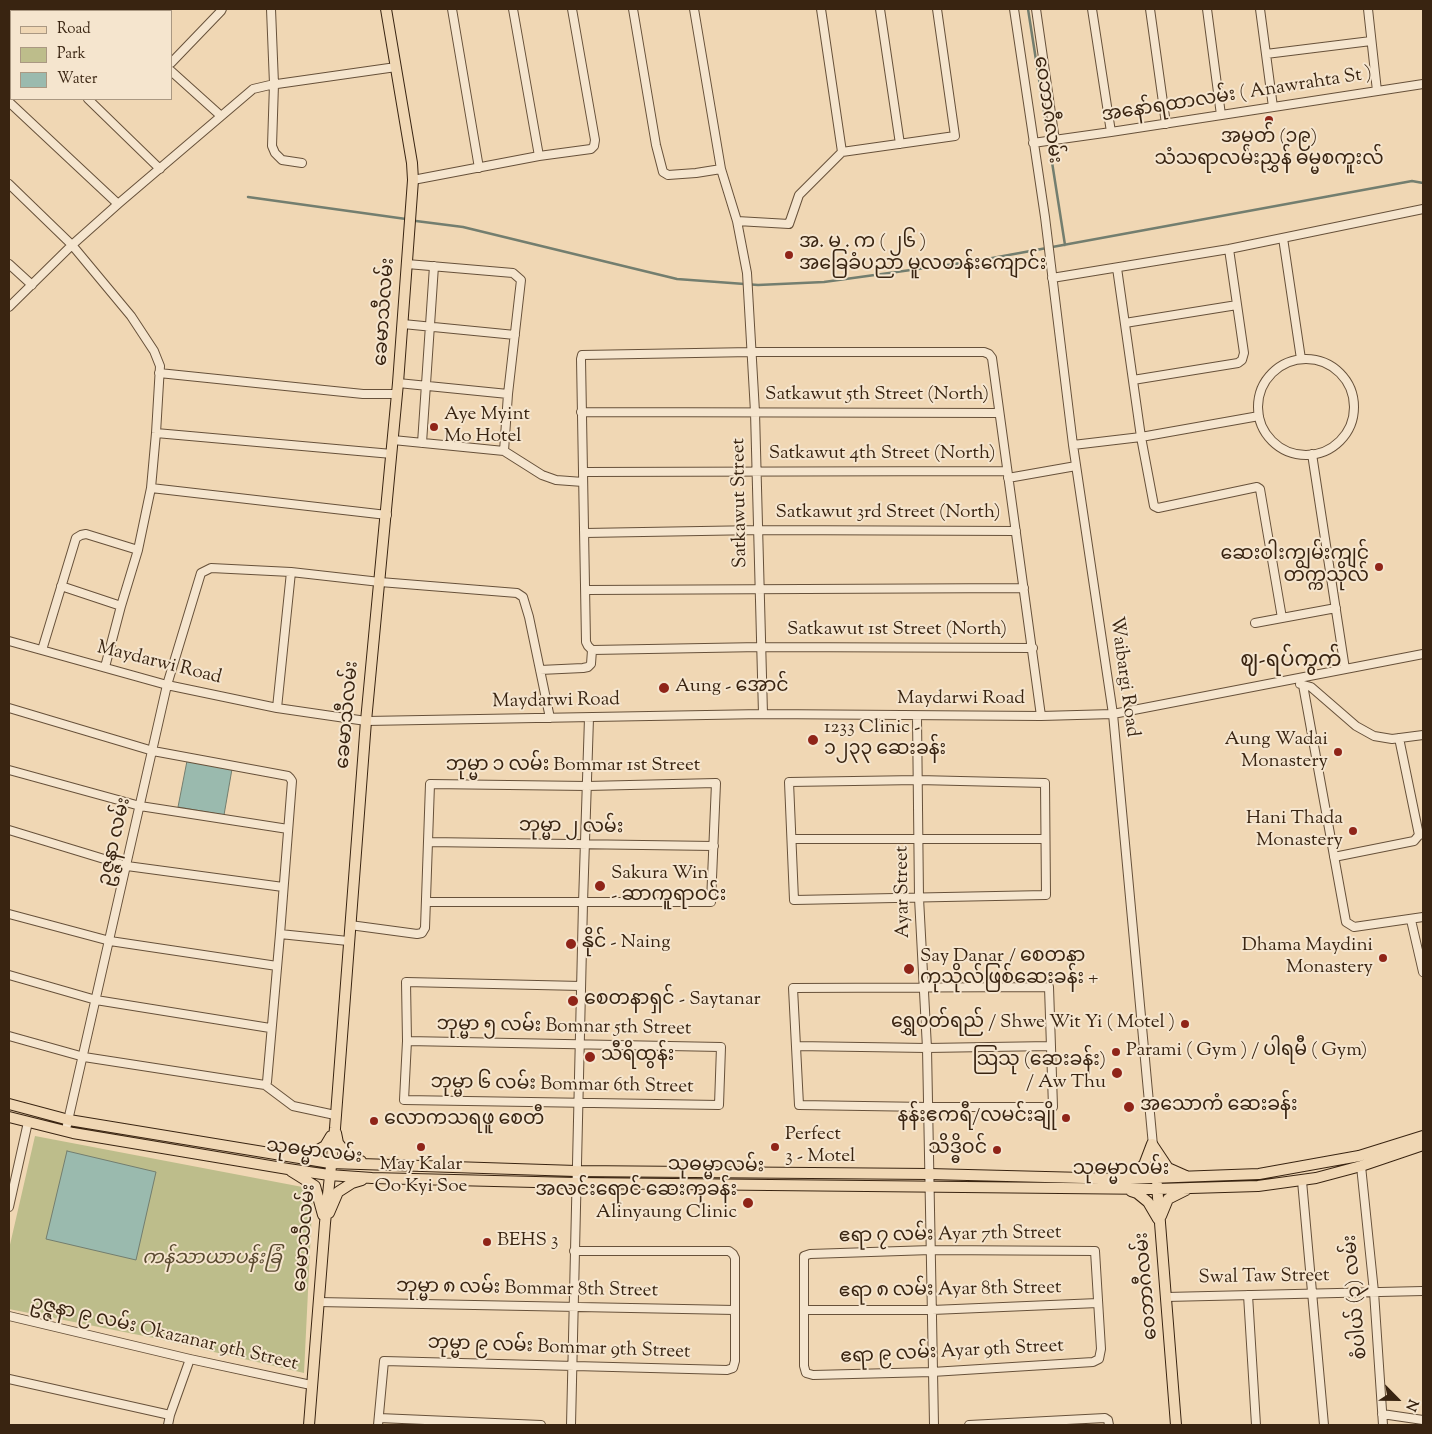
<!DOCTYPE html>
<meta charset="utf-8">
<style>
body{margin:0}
#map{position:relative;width:1432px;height:1434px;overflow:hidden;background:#f0d7b4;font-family:"Sorts Mill Goudy",serif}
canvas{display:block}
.frame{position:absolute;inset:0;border:10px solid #392411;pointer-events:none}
.legend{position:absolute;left:10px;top:10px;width:162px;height:90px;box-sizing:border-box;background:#f5e5ce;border:1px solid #aa9882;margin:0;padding:6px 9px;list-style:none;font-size:15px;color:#392411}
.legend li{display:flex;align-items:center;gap:10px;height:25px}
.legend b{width:25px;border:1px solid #aa9882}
.north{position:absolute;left:1372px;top:1374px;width:50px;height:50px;-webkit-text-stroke:4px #f5e5ce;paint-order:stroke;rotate:113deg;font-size:14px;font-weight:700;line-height:20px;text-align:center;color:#392411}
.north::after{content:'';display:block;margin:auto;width:18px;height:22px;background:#392411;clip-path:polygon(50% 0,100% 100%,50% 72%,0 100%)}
</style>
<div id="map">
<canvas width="1432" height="1434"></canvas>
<div class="frame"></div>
<ul class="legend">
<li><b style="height:6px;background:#f0d7b4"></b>Road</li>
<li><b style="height:14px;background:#bdbd8b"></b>Park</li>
<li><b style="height:14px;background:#9abaae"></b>Water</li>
</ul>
<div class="north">N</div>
</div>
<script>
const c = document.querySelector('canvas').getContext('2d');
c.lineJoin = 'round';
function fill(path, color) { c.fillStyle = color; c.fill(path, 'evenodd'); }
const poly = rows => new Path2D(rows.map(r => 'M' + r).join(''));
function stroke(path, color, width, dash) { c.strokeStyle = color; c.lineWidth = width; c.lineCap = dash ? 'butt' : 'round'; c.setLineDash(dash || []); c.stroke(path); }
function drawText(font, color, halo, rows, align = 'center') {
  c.font = font + ' "Sorts Mill Goudy","Noto Sans Myanmar",serif'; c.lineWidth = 4; c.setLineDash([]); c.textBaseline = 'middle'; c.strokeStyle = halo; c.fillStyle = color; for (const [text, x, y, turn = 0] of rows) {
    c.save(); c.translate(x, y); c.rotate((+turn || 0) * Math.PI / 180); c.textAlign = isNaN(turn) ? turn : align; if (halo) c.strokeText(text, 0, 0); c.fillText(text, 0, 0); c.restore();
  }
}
fill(poly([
 [35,1136,313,1189,304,1373,154,1338,9,1309,9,1249]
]), '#bdbd8b');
const water = poly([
 [187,761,232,769,224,815,178,807,187,761],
 [67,1151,156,1172,136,1260,46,1239,67,1151]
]);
fill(water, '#9abaae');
stroke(water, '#737e6f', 1);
stroke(poly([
 [1028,9,1065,245],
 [248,197,406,219],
 [416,221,463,227,677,279,758,285,824,282,976,261,1412,181,1423,183]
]), '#737e6f', 2.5);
const minor = poly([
 [108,9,111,11],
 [271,9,274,84,272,146,275,153,282,160,302,163],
 [452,9,479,168],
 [513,9,539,156],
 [633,9,656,145,663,172,668,175,696,173,721,169],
 [694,9,721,169,737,221,747,273,755,412,763,714],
 [821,9,842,152],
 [880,9,900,144],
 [1014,9,1045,217,1073,445,1113,714,1156,1178],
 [1036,9,1055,141],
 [1092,9,1111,132],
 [1150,9,1166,124],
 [1207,9,1221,115],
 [1260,9,1273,107],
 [1368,9,1377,91],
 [9,21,11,24],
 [1266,54,1371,41],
 [171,63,221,11,222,9],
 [171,71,221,116],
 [88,99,160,169],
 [9,102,118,204],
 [1033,143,1111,132,1423,84],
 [413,180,539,156,591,149,594,146,595,140,572,9],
 [9,184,72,245,131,316,154,351,160,366,156,433,151,488,138,550,121,606,105,667],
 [737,221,789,224,799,195,842,152,955,136,937,9],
 [1283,238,1301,359],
 [9,264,32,285],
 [407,264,513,273,521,280,508,394,504,451],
 [1117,268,1141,437,1154,506,1158,508,1257,487,1260,489,1282,618],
 [1052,278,1229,249,1423,209],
 [9,307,72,245,118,204,253,89,270,85,396,67],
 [1125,323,1237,305],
 [403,324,515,335],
 '1258 407a48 48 0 1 1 96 0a48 48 0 1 1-96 0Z',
 [159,373,363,394,397,394],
 [1133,380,1238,363,1242,360,1244,353,1229,249],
 [398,383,508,394],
 [581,412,998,413],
 [156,433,392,454],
 [393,440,504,451,542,475,556,480,583,482],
 [422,443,434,266],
 [1073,445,1141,437,1259,416],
 [1312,454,1345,669],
 [583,472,1007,471],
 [1008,478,1076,466],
 [151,488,387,515],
 [585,533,759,530,1016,531],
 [61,586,121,606],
 [586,590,1024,588],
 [1255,623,1336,608],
 [9,641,167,685,277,708,366,721,763,714,1041,716,1113,714,1423,654],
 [42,650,76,538,81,535,86,534,138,550],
 [592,650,761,647,1033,648],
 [540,670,583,668,588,667,591,664,592,650,588,646,586,642,581,359,582,355,752,352,984,352,989,354,992,358,1041,716],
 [1300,684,1311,687,1356,726,1374,736,1392,739,1423,735],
 [1303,685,1346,922,1354,927,1423,917],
 [9,708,153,751,288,776,290,778,292,781,280,934,267,1082,265,1085],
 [277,708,291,572],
 [917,716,919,898,927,1048,934,1425],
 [1399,738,1419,835],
 [9,770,140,806,288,829],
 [918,780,1045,783,1046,895,794,900,789,782,918,780],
 [9,830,127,866,283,887],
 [792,839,1045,839],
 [428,842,714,846],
 [1334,857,1414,841,1419,835,1423,834],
 [9,914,110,941,277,966],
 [1411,920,1423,972],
 [350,925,417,934,422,933,425,928,430,784,587,786,716,783,711,902,426,902],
 [280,934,348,941],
 [9,975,96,1000,270,1028],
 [1049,987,1053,1107,928,1107,799,1105,793,988,1049,987],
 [9,1036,84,1057,265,1085],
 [407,1041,721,1047,719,1105,404,1100,407,1041,406,982,581,986],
 [796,1046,927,1048,1051,1046],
 [265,1085,293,1106,335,1115],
 [67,1125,167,685,201,573,211,568,291,572,380,582,517,593,523,597,529,617,550,718],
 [1361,1166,1374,1292,1383,1425],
 [1302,1181,1324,1425],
 [9,1207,28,1122],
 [931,1250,1095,1251,1101,1349,1099,1359,1093,1362,932,1372,813,1375,806,1373,804,1366,804,1256,810,1254,931,1250],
 [1248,1295,1256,1425],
 [1166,1297,1423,1291],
 [318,1302,735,1310],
 [804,1310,932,1310,1098,1303],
 [9,1316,190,1359,311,1385],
 [9,1379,170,1415],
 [1382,1414,1423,1420],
 [379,1418,541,1425],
 [168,1425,170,1415,190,1359],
 [378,1425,384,1361,727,1370,733,1368,735,1361,735,1258,733,1254,729,1251,574,1251],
 [571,1425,583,903,589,718],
 [969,1425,1105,1418,1108,1420,1109,1425]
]);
const major = poly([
 [9,1104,69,1120,330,1163,576,1171,929,1174,1123,1179,1259,1174,1359,1156,1423,1136],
 [9,1117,73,1133,288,1169,329,1175,372,1178,576,1183,1157,1189,1258,1186,1316,1178,1361,1166,1423,1145],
 [336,1133,338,1143,349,1157,361,1161],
 [1152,1144,1168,1168,1186,1176],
 [302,1157,307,1156,325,1146,331,1136],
 [291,1171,315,1186,323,1215],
 [1125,1178,1144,1165,1152,1144],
 [1157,1185,1176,1425],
 [1131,1191,1137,1193,1148,1202,1158,1219],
 [329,1213,338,1192,352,1183,362,1180],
 [1161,1216,1168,1199,1186,1190],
 [309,1425,325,1223,335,1128,366,721,398,383,413,180,412,163,386,9]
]);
stroke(minor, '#67513a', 10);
stroke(major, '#392411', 12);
stroke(minor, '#f5e5ce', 8);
stroke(major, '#f0d7b4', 10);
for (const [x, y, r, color] of [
 [1269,120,5,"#8f2418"],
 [789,255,5,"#8f2418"],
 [434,427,5,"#8f2418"],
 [1379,567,5,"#8f2418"],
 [664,688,6,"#8f2418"],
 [813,740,6,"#8f2418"],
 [1338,752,5,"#8f2418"],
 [1353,831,5,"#8f2418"],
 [600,886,6,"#8f2418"],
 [571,944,6,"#8f2418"],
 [1383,958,5,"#8f2418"],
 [909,969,6,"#8f2418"],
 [573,1001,6,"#8f2418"],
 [1185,1024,5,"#8f2418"],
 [1116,1052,5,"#8f2418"],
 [590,1057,6,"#8f2418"],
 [1117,1073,6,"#8f2418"],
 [1129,1107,6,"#8f2418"],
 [1066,1118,5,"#8f2418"],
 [374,1121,5,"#8f2418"],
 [421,1147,5,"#8f2418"],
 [775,1147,5,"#8f2418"],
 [997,1150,5,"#8f2418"],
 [748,1203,6,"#8f2418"],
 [487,1242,5,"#8f2418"]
]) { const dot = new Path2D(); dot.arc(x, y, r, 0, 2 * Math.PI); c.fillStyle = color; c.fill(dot); stroke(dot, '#f5e5ce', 2); }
drawText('19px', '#392411', '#f5e5ce', [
 ["အနော်ရထာလမ်း ( Anawrahta St )",1237,96,-9],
 ["ဝေဘာဂီလမ်း",1046,110,82],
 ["ခေမာသီလမ်း",386,312,-86],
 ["Satkawut 5th Street (North)",877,396],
 ["Satkawut 4th Street (North)",882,455],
 ["Satkawut Street",741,503,-91],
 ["Satkawut 3rd Street (North)",888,514],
 ["Satkawut 1st Street (North)",897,631],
 ["Maydarwi Road",159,664,14],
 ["Waibargi Road",1123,677,82],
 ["Maydarwi Road",961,700],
 ["Maydarwi Road",556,702,-1],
 ["ခေမာသီလမ်း",349,715,-85],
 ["ဘုမ္မာ ၁ လမ်း Bommar 1st Street",573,767],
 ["ဘုမ္မာ ၂ လမ်း",571,828,1],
 ["ဥဇ္ဇနာ လမ်း",116,842,-77],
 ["Ayar Street",904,892,-91],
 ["ဘုမ္မာ ၅ လမ်း Bomnar 5th Street",564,1028,1],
 ["ဘုမ္မာ ၆ လမ်း Bommar 6th Street",562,1086,1],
 ["သုဓမ္မာလမ်း",314,1153,7],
 ["သုဓမ္မာလမ်း",716,1167,1],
 ["သုဓမ္မာလမ်း",1121,1171],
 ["ဧရာ ၇ လမ်း Ayar 7th Street",950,1236,-1],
 ["ခေမာသီလမ်း",306,1238,-85],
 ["Swal Taw Street",1264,1278,-1],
 ["ဝေဘာဂီလမ်း",1148,1286,-95],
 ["ဘုမ္မာ ၈ လမ်း Bommar 8th Street",527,1290,1],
 ["ဧရာ ၈ လမ်း Ayar 8th Street",950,1291,-1],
 ["စံပါယ် (၃) လမ်း",1357,1297,-95],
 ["ဥဇ္ဇနာ ၉ လမ်း Okazanar 9th Street",164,1335,13],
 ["ဘုမ္မာ ၉ လမ်း Bommar 9th Street",559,1349,2],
 ["ဧရာ ၉ လမ်း Ayar 9th Street",952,1353,-3]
]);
drawText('19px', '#392411', '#f5e5ce', [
 ["အမှတ် (၁၉)",1269,139,"center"],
 ["သံသရာလမ်းညွှန် ဓမ္မစကူးလ်",1269,161,"center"],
 ["အ. မ . က ( ၂၆ )",799,244],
 ["အခြေခံပညာ မူလတန်းကျောင်း",799,266],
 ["Aye Myint",444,416],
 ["Mo Hotel",444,438],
 ["ဆေးဝါးကျွမ်းကျင်",1369,556,"right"],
 ["တက္ကသိုလ်",1369,578,"right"],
 ["Aung - အောင်",675,688],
 ["1233 Clinic -",824,729],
 ["၁၂၃၃ ဆေးခန်း",824,751],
 ["Aung Wadai",1328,741,"right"],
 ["Monastery",1328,763,"right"],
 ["Hani Thada",1343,820,"right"],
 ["Monastery",1343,842,"right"],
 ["Sakura Win",611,875],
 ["- ဆာကူရာဝင်း",611,897],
 ["နိုင် - Naing",582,944],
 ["Dhama Maydini",1373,947,"right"],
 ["Monastery",1373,969,"right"],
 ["Say Danar / စေတနာ",920,958],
 ["ကုသိုလ်ဖြစ်ဆေးခန်း +",920,980],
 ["စေတနာရှင် - Saytanar",584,1001],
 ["ရွှေဝတ်ရည် / Shwe Wit Yi ( Motel )",1175,1024,"right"],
 ["Parami ( Gym ) / ပါရမီ ( Gym)",1126,1052],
 ["သီရိထွန်း",601,1057],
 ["သြသု (ဆေးခန်း)",1106,1062,"right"],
 ["/ Aw Thu",1106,1084,"right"],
 ["အသောကံ ဆေးခန်း",1140,1107],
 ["နန်းဧကရီ/လမင်းချို",1056,1118,"right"],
 ["လောကသရဖူ စေတီ",384,1121],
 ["Perfect",785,1136],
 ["3 - Motel",785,1158],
 ["သိဒ္ဓိဝင်",987,1150,"right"],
 ["May Kalar",421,1166,"center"],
 ["Oo Kyi Soe",421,1188,"center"],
 ["အလင်းရောင် ဆေးကုခန်း",737,1192,"right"],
 ["Alinyaung Clinic",737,1214,"right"],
 ["BEHS 3",497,1242]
], 'left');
drawText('italic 19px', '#5a4a30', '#f5e5ce', [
 ["ကန်သာယာပန်းခြံ",212,1260]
]);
drawText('21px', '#392411', '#f5e5ce', [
 ["ဈ-ရပ်ကွက်",1291,662]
]);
</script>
